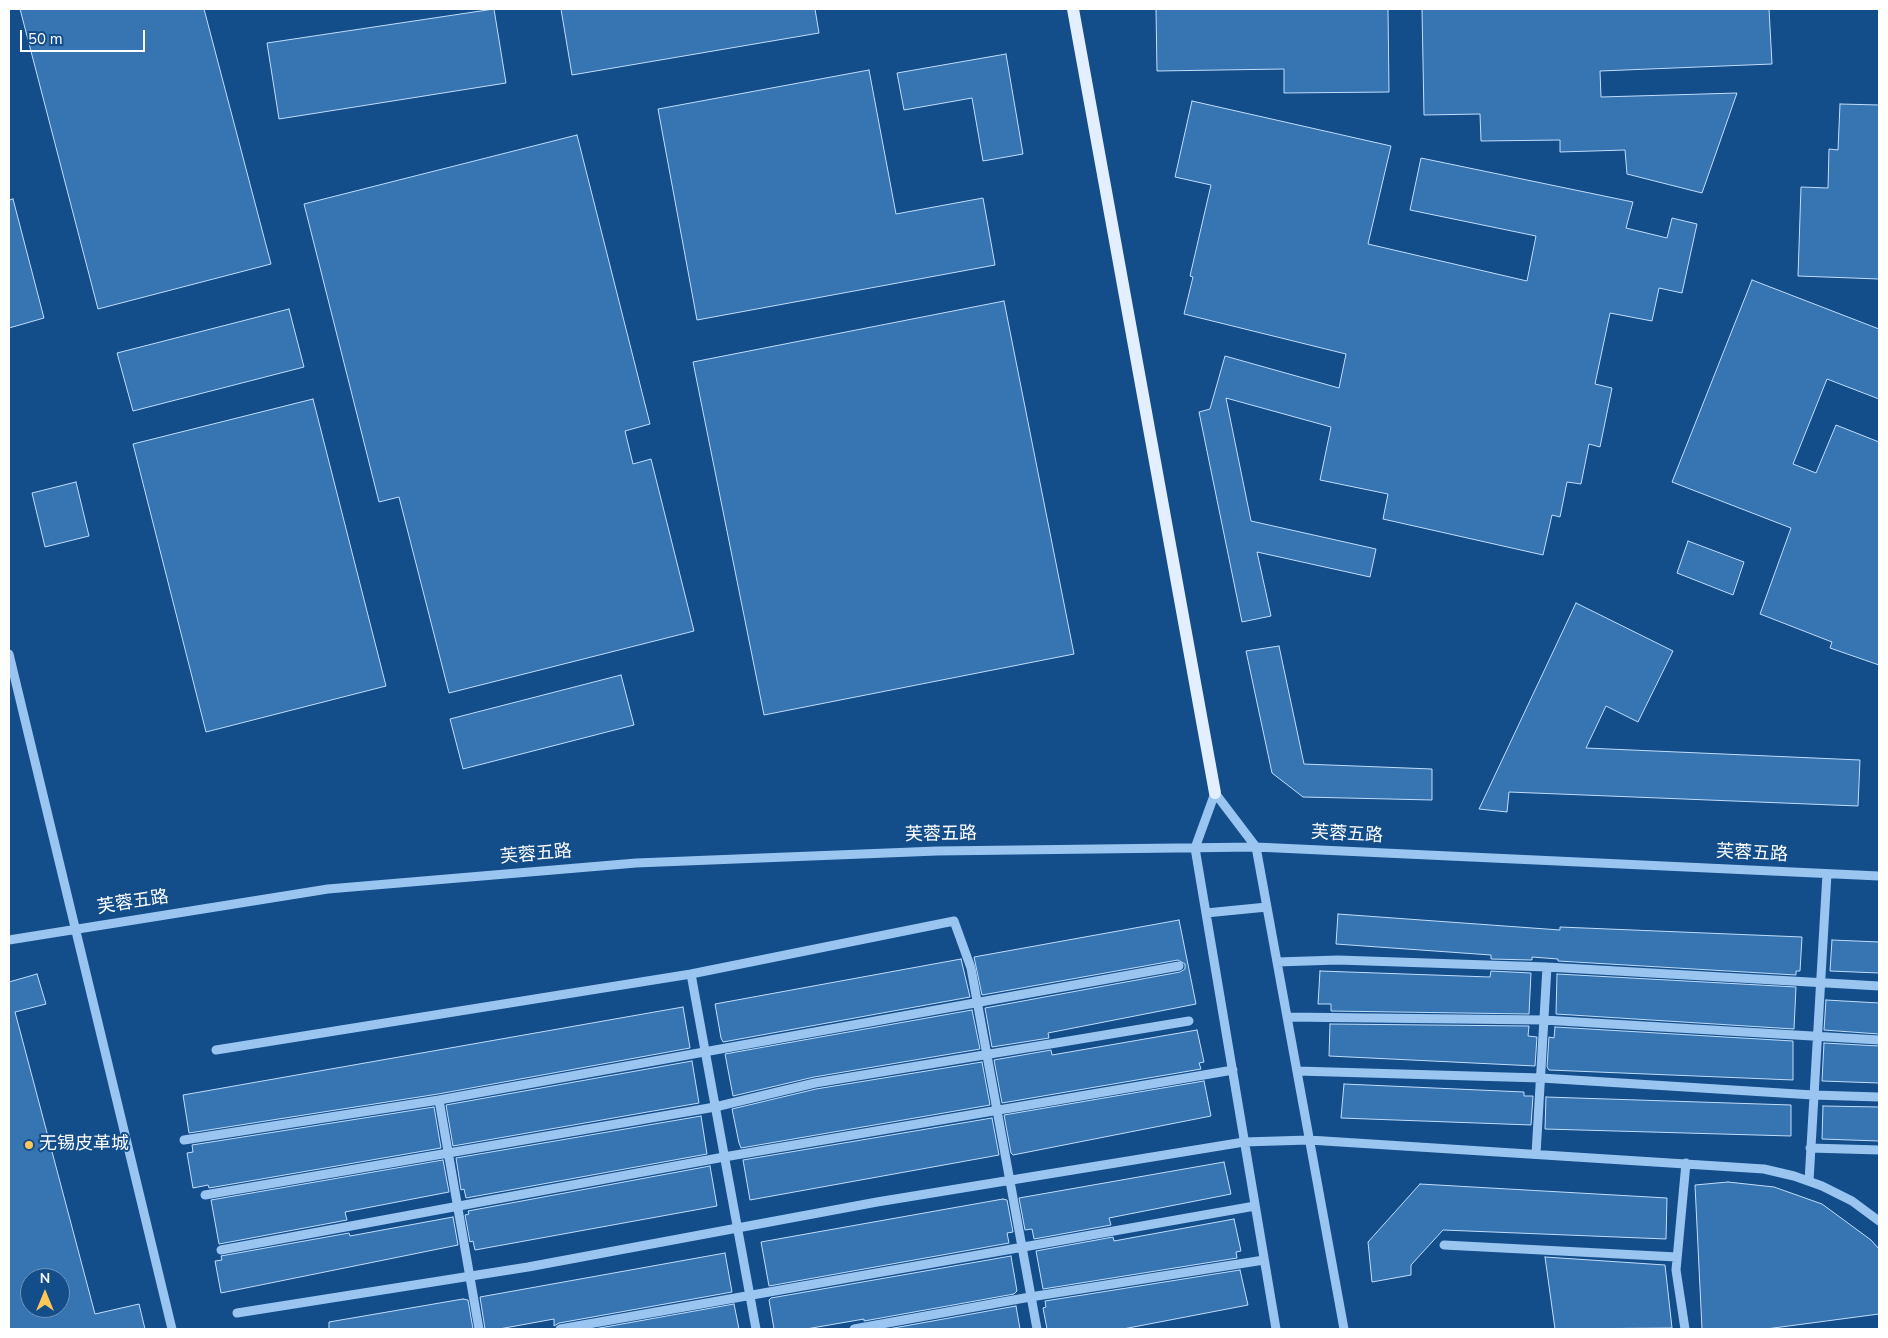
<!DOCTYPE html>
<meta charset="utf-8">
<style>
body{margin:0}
#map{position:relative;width:1888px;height:1338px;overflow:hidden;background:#134d8a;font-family:"Nunito Sans",sans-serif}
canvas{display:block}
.frame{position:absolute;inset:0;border:10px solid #fff;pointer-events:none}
.north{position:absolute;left:20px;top:1268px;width:50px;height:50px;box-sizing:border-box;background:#134d8a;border:1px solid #7194b9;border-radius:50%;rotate:0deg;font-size:14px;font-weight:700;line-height:20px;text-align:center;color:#fff}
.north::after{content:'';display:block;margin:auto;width:18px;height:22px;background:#ffc759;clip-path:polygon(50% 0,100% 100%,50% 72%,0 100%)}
.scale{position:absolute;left:20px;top:30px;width:125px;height:22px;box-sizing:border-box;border:2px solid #fff;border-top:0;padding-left:6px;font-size:15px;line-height:18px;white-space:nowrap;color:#fff;-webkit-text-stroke:4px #134d8a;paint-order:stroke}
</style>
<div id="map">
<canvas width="1888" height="1338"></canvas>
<div class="frame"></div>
<div class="north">N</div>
<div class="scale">50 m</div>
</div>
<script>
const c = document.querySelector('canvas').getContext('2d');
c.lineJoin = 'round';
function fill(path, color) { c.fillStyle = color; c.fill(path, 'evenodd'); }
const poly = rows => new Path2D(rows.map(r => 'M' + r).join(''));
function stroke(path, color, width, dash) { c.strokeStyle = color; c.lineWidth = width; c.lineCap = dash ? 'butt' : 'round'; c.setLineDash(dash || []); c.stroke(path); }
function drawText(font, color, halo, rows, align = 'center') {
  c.font = font + ' "Nunito Sans","Noto Sans SC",sans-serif'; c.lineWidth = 4; c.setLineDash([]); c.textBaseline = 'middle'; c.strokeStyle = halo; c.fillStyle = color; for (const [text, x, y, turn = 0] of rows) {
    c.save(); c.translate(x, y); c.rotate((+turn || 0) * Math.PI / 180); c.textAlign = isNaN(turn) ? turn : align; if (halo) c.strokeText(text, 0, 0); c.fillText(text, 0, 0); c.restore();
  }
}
const building = poly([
 [20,9,204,9,271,264,98,309,20,9],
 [494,9,506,83,279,119,267,43,494,9],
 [561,9,815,9,819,33,572,75,561,9],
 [1156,9,1388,9,1389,92,1284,93,1284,69,1157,71,1156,9],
 [1422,9,1769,9,1772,64,1600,71,1601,97,1737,93,1702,193,1627,174,1625,150,1560,152,1560,140,1481,141,1480,114,1424,115,1422,9],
 [1006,54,1023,154,983,161,972,98,904,110,897,73,1006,54],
 [869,70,896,214,983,198,995,265,697,320,658,109,869,70],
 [1192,101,1391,146,1368,244,1527,281,1536,236,1410,210,1421,158,1633,202,1626,228,1667,238,1672,218,1697,224,1682,293,1659,288,1652,321,1610,313,1595,384,1612,388,1600,447,1589,444,1581,484,1567,482,1560,517,1552,515,1543,555,1383,519,1388,494,1320,480,1331,427,1226,398,1251,521,1376,549,1370,577,1257,552,1271,616,1242,622,1199,412,1210,409,1225,356,1339,388,1346,354,1184,314,1193,277,1190,276,1211,185,1175,177,1192,101],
 [1840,104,1879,105,1879,279,1798,276,1801,187,1828,188,1829,149,1838,150,1840,104],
 [577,135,650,424,625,431,633,464,651,459,694,631,449,693,399,497,379,502,304,204,577,135],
 [13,199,44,318,9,328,9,200,13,199],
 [1752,280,1879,329,1879,399,1827,379,1793,464,1816,473,1836,425,1879,442,1879,665,1830,648,1832,642,1760,614,1791,528,1672,482,1752,280],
 [1004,301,1074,654,764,715,693,362,1004,301],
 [289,309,304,367,133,411,117,353,289,309],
 [313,399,386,686,206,732,133,444,313,399],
 [76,482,89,536,45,547,32,493,76,482],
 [1688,541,1744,562,1733,595,1677,573,1688,541],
 [1576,603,1673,651,1638,722,1606,706,1586,748,1860,760,1858,806,1509,792,1507,812,1479,809,1576,603],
 [1279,646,1304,764,1432,769,1432,800,1303,797,1272,773,1246,651,1279,646],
 [621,675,634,725,463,769,450,719,621,675],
 [1338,914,1560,930,1560,927,1802,937,1800,971,1796,971,1796,975,1558,961,1558,959,1532,957,1532,960,1491,959,1491,955,1336,944,1338,914],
 [1179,920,1196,1004,1048,1033,1049,1038,992,1047,985,1008,1180,972,1185,969,1185,964,1178,960,982,995,974,957,1179,920],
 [1832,940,1879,942,1879,973,1830,971,1832,940],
 [961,959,970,997,723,1042,721,1038,715,1004,961,959],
 [1320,971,1490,977,1491,971,1531,973,1529,1014,1331,1011,1331,1004,1318,1004,1320,971],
 [37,974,46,1004,15,1012,95,1314,139,1304,145,1329,9,1329,9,982,37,974],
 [30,1278,60,1278,60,1308,30,1308,30,1278],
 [1557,974,1796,987,1794,1029,1556,1014,1557,974],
 [1826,1000,1879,1003,1879,1034,1824,1030,1826,1000],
 [683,1007,690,1048,438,1094,189,1133,183,1095,683,1007],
 [972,1010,980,1049,814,1077,733,1096,725,1054,972,1010],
 [1330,1024,1529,1026,1528,1036,1537,1037,1535,1066,1329,1056,1330,1024],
 [1555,1027,1793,1041,1793,1080,1549,1070,1547,1067,1549,1037,1554,1038,1555,1027],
 [1197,1030,1204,1062,1199,1063,1201,1069,1002,1103,994,1060,1051,1050,1052,1055,1197,1030],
 [1824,1043,1879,1046,1879,1083,1822,1081,1824,1043],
 [692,1061,699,1103,453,1146,446,1105,692,1061],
 [982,1062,990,1105,741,1148,739,1143,732,1109,816,1089,982,1062],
 [1204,1081,1211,1116,1013,1155,1011,1153,1004,1115,1204,1081],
 [1344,1084,1524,1092,1524,1096,1533,1096,1531,1125,1341,1118,1344,1084],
 [1546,1097,1791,1105,1791,1136,1545,1129,1546,1097],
 [1823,1106,1879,1107,1879,1141,1822,1139,1823,1106],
 [434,1107,441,1148,209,1188,208,1185,193,1188,187,1153,193,1152,192,1145,434,1107],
 [701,1116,707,1154,466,1198,464,1189,461,1190,456,1158,701,1116],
 [992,1118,999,1155,750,1200,743,1160,992,1118],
 [443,1160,449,1192,345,1212,347,1220,219,1244,211,1200,443,1160],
 [1224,1162,1231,1194,1109,1218,1111,1225,1034,1239,1032,1229,1025,1230,1019,1198,1224,1162],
 [710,1166,717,1206,475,1250,473,1241,470,1242,465,1215,469,1214,468,1211,710,1166],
 [1728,1182,1774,1187,1822,1204,1871,1240,1879,1249,1879,1314,1766,1329,1702,1329,1695,1185,1728,1182],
 [1420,1184,1667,1198,1666,1239,1443,1230,1411,1265,1411,1275,1372,1282,1368,1242,1420,1184],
 [1003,1199,1007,1200,1013,1232,1007,1233,1009,1243,769,1286,761,1242,1003,1199],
 [453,1217,458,1245,221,1293,215,1261,222,1260,221,1256,349,1233,350,1236,453,1217],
 [1234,1219,1241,1251,1236,1252,1237,1258,1043,1289,1036,1251,1113,1237,1114,1241,1234,1219],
 [725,1253,732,1292,559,1323,554,1326,554,1319,499,1329,485,1329,480,1297,725,1253],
 [1011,1256,1017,1291,1014,1294,864,1321,864,1319,806,1329,774,1329,769,1300,771,1298,1011,1256],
 [1545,1257,1665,1265,1672,1328,1555,1329,1545,1257],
 [1240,1270,1248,1305,1123,1329,1047,1329,1043,1308,1046,1307,1045,1301,1240,1270],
 [463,1299,468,1300,473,1329,329,1329,329,1322,463,1299],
 [734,1304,739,1329,594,1329,734,1304],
 [1016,1306,1020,1329,888,1329,1016,1306]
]);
fill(building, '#3774b2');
stroke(building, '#c0defc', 1);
stroke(poly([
 [9,654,172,1329],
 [1215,793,1256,847,1344,1329],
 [1215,793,1195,848,1276,1329],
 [1206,913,1267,907],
 [9,940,328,889,636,863,937,851,1256,847,1879,876],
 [1277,962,1338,960,1547,967,1879,986],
 [691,974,756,1329],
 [1287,1017,1544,1020,1879,1040],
 [216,1050,691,974,954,921,971,968,1037,1329],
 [1297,1071,1541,1078,1813,1095,1879,1097],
 [439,1100,479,1329],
 [184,1140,439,1100,1179,966],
 [1810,1148,1879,1150],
 [1536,1154,1547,967],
 [1809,1181,1827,874],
 [205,1195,715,1107,815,1083,1189,1021],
 [1444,1245,1677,1257],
 [221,1250,724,1157,1233,1070],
 [237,1313,528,1267,877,1202,1244,1142,1309,1140,1764,1169,1794,1176,1822,1186,1852,1201,1879,1221],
 [560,1329,1255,1206],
 [854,1329,1030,1297,1264,1260],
 [1685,1329,1676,1270,1686,1163]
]), '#9ac5f0', 9);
stroke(poly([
 [1073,9,1215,793]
]), '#e3efff', 12);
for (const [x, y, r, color] of [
 [29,1145,5,"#ffc759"]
]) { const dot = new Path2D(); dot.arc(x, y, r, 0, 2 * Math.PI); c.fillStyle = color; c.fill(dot); stroke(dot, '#134d8a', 2); }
drawText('18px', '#fff', '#134d8a', [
 ["芙蓉五路",941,835,-1],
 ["芙蓉五路",1347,835,3],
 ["芙蓉五路",1752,854,3],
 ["芙蓉五路",536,855,-5],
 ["芙蓉五路",133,903,-9]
]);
drawText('18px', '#fff', '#134d8a', [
 ["无锡皮革城",39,1145]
], 'left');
</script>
